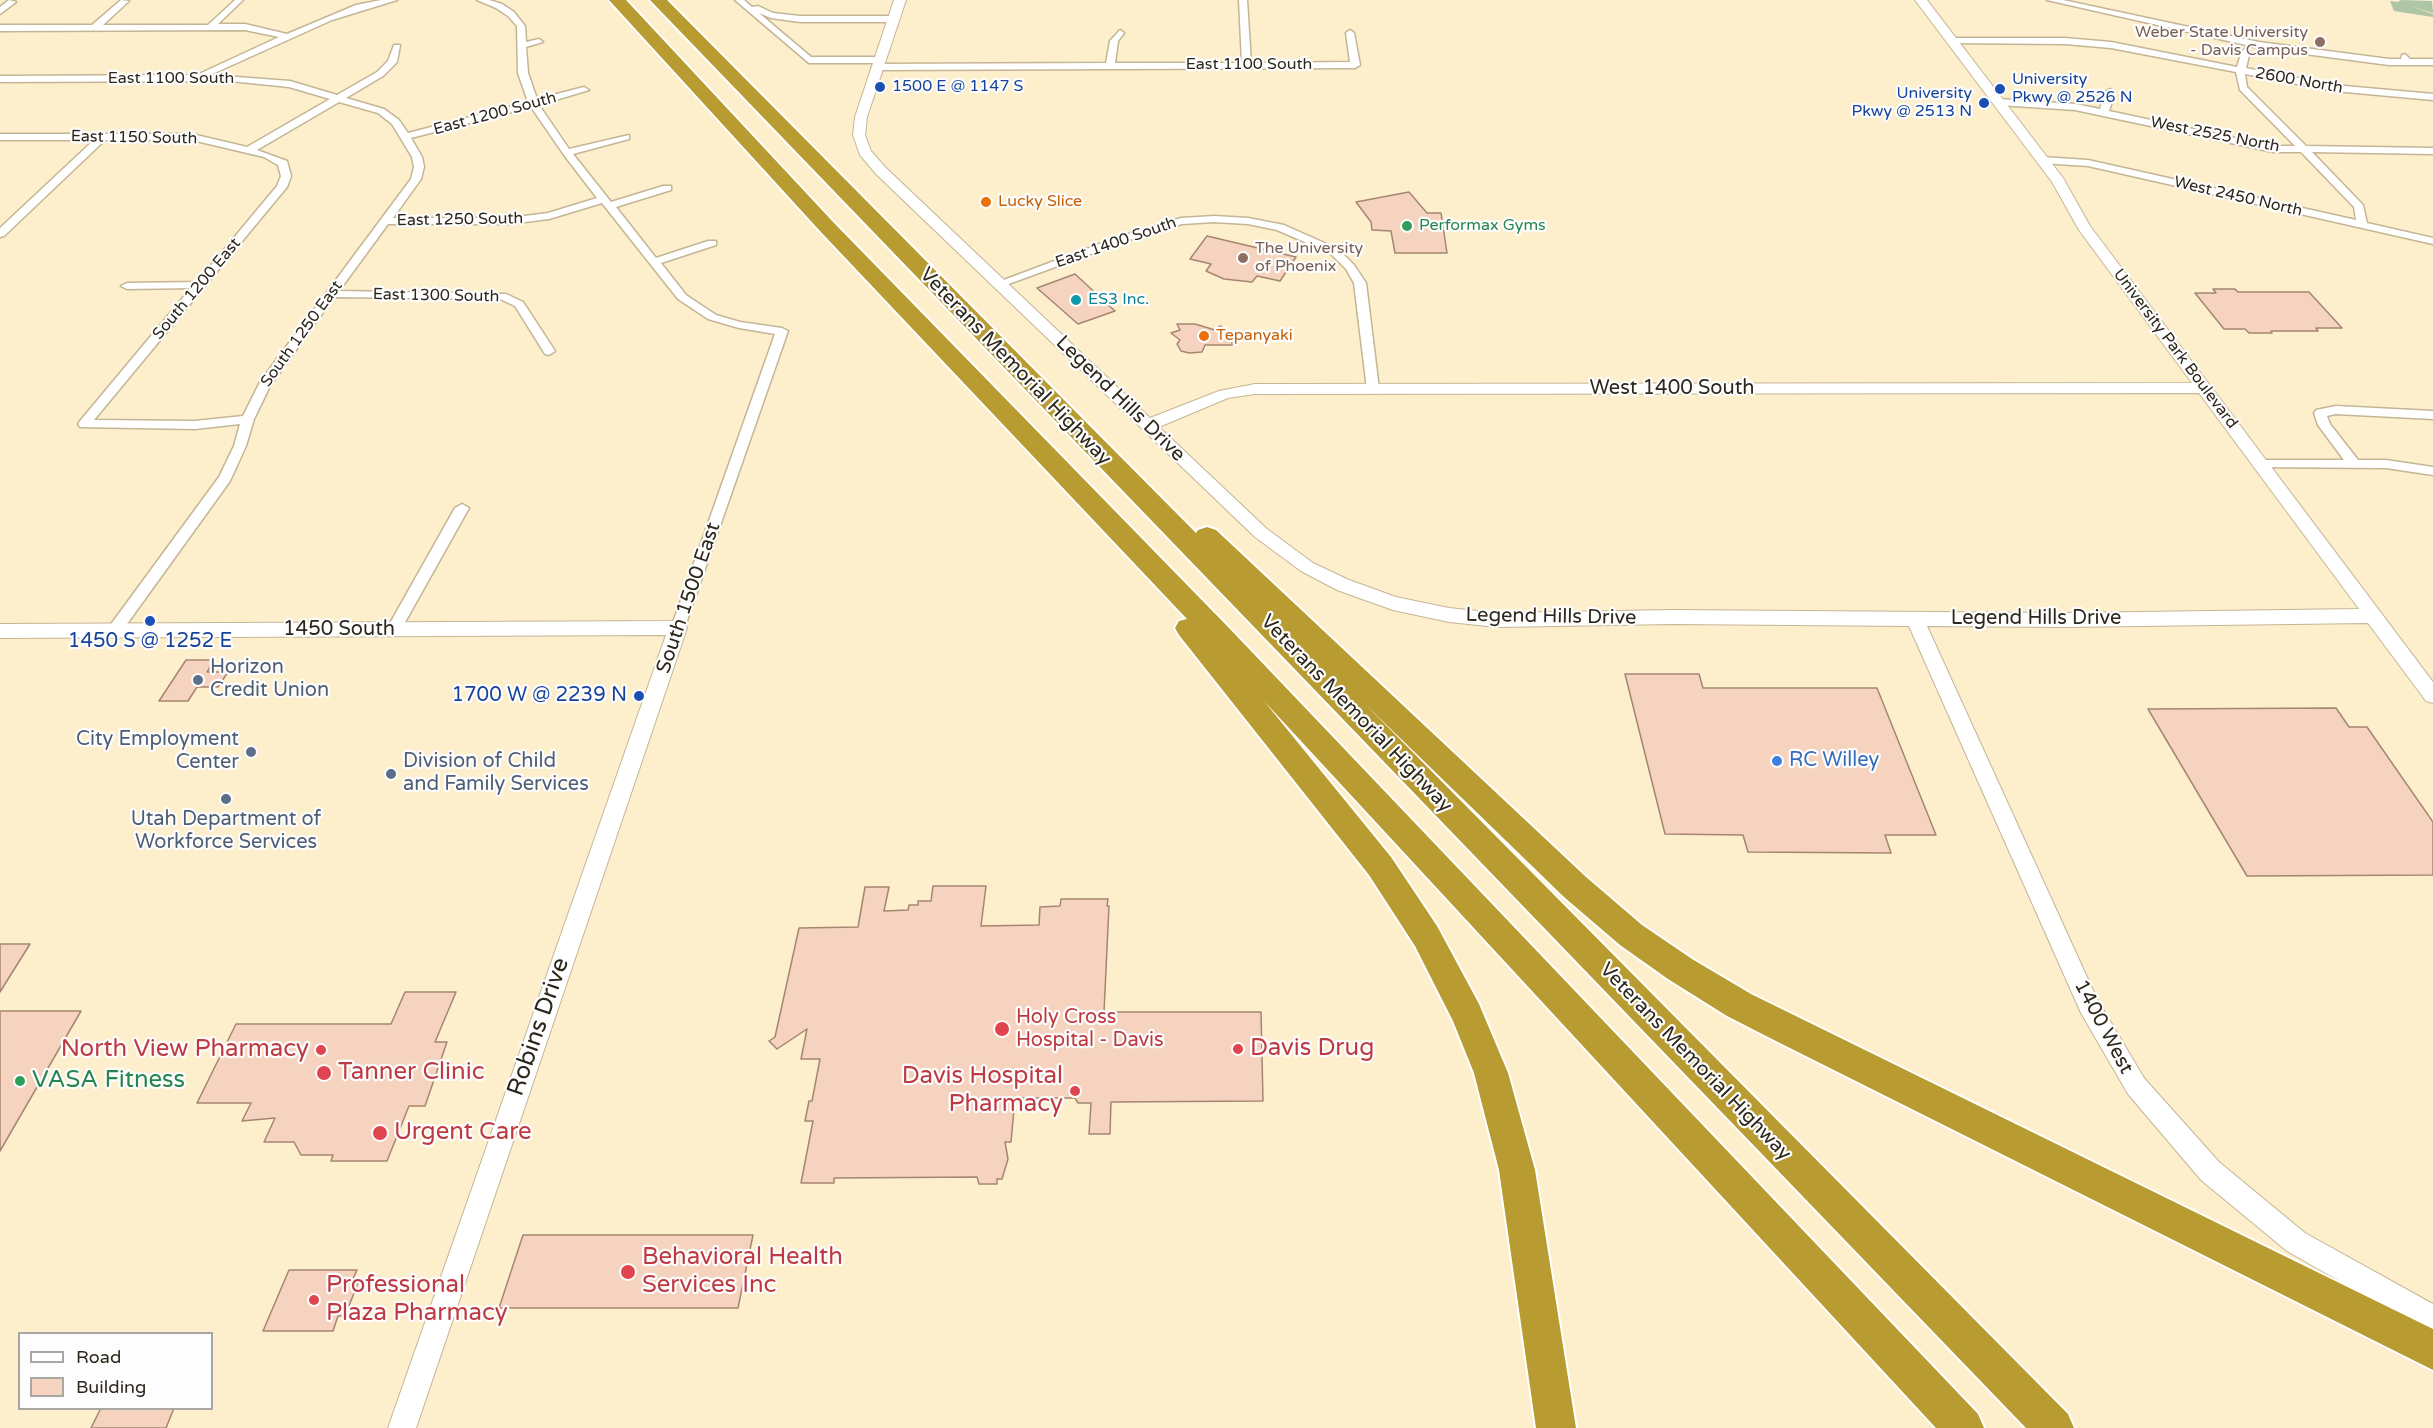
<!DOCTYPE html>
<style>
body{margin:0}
#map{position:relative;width:2433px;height:1428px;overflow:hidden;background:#fdeecc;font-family:"Varela Round",sans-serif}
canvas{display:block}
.legend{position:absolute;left:18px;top:1332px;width:195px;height:78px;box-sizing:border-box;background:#fdfdfd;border:2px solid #a9a7a2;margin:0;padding:8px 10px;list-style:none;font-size:18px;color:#2c271a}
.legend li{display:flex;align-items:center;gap:12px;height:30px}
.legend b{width:30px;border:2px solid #a9a7a2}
</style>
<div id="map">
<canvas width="2433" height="1428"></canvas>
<ul class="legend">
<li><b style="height:8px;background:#fff"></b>Road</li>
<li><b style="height:16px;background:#f5d3be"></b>Building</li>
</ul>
</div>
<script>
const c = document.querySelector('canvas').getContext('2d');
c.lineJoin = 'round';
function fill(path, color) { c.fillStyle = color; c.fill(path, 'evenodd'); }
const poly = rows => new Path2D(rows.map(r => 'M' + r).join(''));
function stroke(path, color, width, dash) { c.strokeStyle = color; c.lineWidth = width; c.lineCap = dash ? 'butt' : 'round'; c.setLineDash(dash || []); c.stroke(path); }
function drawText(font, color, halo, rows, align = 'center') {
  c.font = font + ' "Varela Round",sans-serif'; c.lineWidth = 4.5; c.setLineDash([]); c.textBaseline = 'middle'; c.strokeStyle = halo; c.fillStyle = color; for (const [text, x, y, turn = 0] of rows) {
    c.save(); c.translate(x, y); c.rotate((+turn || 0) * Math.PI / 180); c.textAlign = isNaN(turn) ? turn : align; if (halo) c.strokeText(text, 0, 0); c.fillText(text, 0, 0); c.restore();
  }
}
fill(poly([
 [2401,0,2432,1,2433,13,2410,6,2433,14,2433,17,2394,11,2390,1,2398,2]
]), '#aec5a6');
const building = poly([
 [1409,192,1427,213,1441,213,1447,253,1395,253,1391,231,1372,230,1371,222,1356,202,1409,192],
 [1207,236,1296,257,1280,281,1257,276,1252,282,1224,279,1206,271,1211,264,1190,259,1207,236],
 [1075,274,1115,311,1078,324,1037,288,1075,274],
 [2213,289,2235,289,2238,292,2309,292,2342,328,2316,328,2318,331,2271,331,2272,333,2249,333,2245,329,2224,329,2195,293,2216,293,2213,289],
 [1177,324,1195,324,1215,330,1220,326,1232,333,1232,345,1205,345,1202,352,1189,353,1181,351,1177,344,1180,340,1171,333,1180,330,1177,324],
 [186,660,215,660,207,672,228,672,218,687,197,687,188,701,159,701,186,660],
 [1625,674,1699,674,1703,688,1877,688,1936,835,1885,835,1891,853,1748,852,1743,835,1665,834,1625,674],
 [2336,708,2349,727,2367,727,2433,822,2433,875,2247,876,2148,709,2336,708],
 [933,886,986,886,981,926,1039,925,1040,907,1060,906,1061,899,1108,899,1107,906,1109,906,1104,1012,1261,1012,1263,1101,1111,1102,1110,1134,1089,1134,1091,1103,1078,1103,1075,1098,1015,1098,1011,1142,1005,1142,1008,1159,1002,1179,997,1179,997,1184,979,1184,977,1177,834,1178,834,1183,801,1183,813,1121,805,1121,809,1101,812,1101,820,1059,801,1059,807,1029,777,1049,769,1041,775,1037,799,928,858,927,865,887,889,887,884,911,908,910,909,905,918,905,918,901,931,901,933,886],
 [0,944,30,944,0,992,0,944],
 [405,992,456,992,435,1042,447,1042,425,1106,409,1106,387,1161,331,1161,333,1155,301,1155,294,1142,264,1142,275,1118,242,1121,251,1103,197,1103,236,1024,391,1024,405,992],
 [0,1011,81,1011,0,1151,0,1011],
 [523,1235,753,1235,738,1308,499,1308,523,1235],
 [289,1270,357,1270,351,1283,358,1283,345,1316,338,1316,333,1331,263,1331,289,1270],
 [101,1408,174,1408,166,1428,91,1428,101,1408]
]);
fill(building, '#f5d3be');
stroke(building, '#a58672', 1.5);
const minor = poly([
 [9,0,16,2,0,14,0,7,9,0],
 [121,0,129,1,103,25,208,25,235,0,243,0,218,24,245,24,287,34,356,5,381,0,397,0,332,20,210,75,290,81,337,95,377,72,388,61,394,45,400,45,397,62,383,76,346,98,384,109,399,120,408,133,528,102,518,73,517,26,508,16,496,8,477,0,489,0,502,4,514,12,525,26,526,42,539,39,543,42,526,47,528,73,537,99,584,87,589,90,539,105,569,149,629,135,629,139,573,154,611,202,663,186,671,186,671,190,616,207,656,258,708,241,716,241,716,245,661,263,686,295,716,315,740,322,782,328,788,331,683,632,673,632,671,628,775,334,739,328,708,319,678,299,602,203,549,219,509,224,388,224,339,291,506,294,523,302,555,351,549,355,545,354,515,306,500,299,334,297,270,386,254,419,246,446,230,481,119,635,109,635,107,631,109,627,219,477,234,446,240,424,195,429,80,427,78,424,80,421,191,288,127,289,121,286,127,283,197,282,277,186,281,176,278,165,264,157,192,140,105,140,4,236,0,237,0,228,94,140,0,140,0,134,192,134,247,147,330,99,289,87,230,81,0,82,0,76,197,75,279,37,245,30,0,31,0,25,92,25,121,0],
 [339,102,378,113,392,124,412,157,414,167,411,179,260,382,243,416,195,421,94,420,287,187,291,176,287,161,257,150,339,102],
 [531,107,564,155,597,198,548,213,509,218,393,218,421,179,424,167,422,157,411,138,531,107],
 [735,0,744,0,752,7,758,6,773,13,800,16,894,16,898,19,894,22,800,22,771,18,759,13,811,57,880,57,885,60,880,63,809,63,735,0],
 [1239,0,1247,0,1251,63,1350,62,1346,33,1350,30,1354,33,1360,65,1355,68,877,70,872,67,877,64,1106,63,1110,41,1120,30,1124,33,1118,41,1115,63,1242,63,1239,0],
 [2047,0,2063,0,2259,42,2389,59,2401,59,2402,55,2405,54,2410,59,2433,59,2433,65,2389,65,2259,48,2047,0],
 [1952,38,2065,38,2111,42,2237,67,2242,51,2246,48,2250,51,2246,68,2334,85,2433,94,2433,100,2334,91,2245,74,2247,87,2306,146,2433,148,2433,154,2312,152,2363,205,2367,223,2433,238,2433,244,2088,166,2042,163,2037,160,2042,157,2088,160,2356,220,2354,207,2301,152,2273,152,2075,110,1999,105,1994,102,1999,99,2075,104,2100,109,2105,92,2110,89,2115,92,2109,111,2273,146,2295,146,2240,90,2236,72,2111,48,2065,44,1949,43,1949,39,1952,38],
 [1214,216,1248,218,1284,225,1338,249,1354,265,1366,283,1379,389,1377,392,1373,393,1367,389,1354,283,1346,269,1330,253,1277,230,1248,224,1214,222,1182,224,1129,240,1003,286,995,286,993,284,1121,236,1181,218,1214,216],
 [2336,406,2433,411,2433,419,2336,414,2327,416,2330,424,2358,460,2386,460,2433,467,2433,475,2386,468,2256,467,2254,464,2260,460,2344,460,2318,425,2314,413,2316,410,2336,406],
 [462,504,469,508,399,633,389,633,387,629,389,625,455,508,462,504]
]);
const tertiary = poly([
 [894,0,906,0,867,117,865,135,871,151,886,168,1150,418,1219,391,1255,384,2192,383,2079,230,2052,182,1915,0,1927,0,2063,178,2090,226,2433,682,2433,703,2426,701,2368,623,2065,627,1927,626,2097,999,2144,1078,2219,1162,2305,1233,2433,1304,2433,1331,2387,1308,2287,1251,2201,1180,2128,1094,2081,1013,1909,626,1673,624,1497,627,1449,622,1393,610,1337,590,1301,571,1255,537,876,174,860,155,853,135,855,117,894,0],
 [2199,393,2359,609,2065,613,1673,610,1497,613,1449,608,1396,597,1349,580,1313,563,1267,529,1159,427,1228,398,1255,394,2199,393],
 [678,621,685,623,687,628,416,1428,388,1428,666,635,0,638,0,624,678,621]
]);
const motorway = poly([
 [609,0,626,0,834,223,1229,628,1978,1414,1984,1428,1936,1428,1264,701,1391,857,1437,926,1479,1004,1508,1073,1535,1170,1576,1428,1536,1428,1499,1170,1474,1073,1453,1021,1415,946,1369,875,1179,635,1175,628,1179,621,1187,619,820,231,609,0],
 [650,0,667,0,1196,533,1198,530,1207,527,1216,530,1586,877,1642,925,1692,959,1751,994,2433,1329,2433,1370,1774,1040,1727,1016,1668,979,1620,945,1564,897,1365,704,2068,1414,2074,1428,2026,1428,650,0]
]);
stroke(minor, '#c4b695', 3);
stroke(tertiary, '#c4b695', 2);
stroke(motorway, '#fff', 4);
fill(minor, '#fff');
fill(tertiary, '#fff');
fill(motorway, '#b89c31');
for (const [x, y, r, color] of [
 [2320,42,6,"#8d6e63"],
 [880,87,6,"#1a4fb4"],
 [2000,89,6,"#1a4fb4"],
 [1984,103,6,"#1a4fb4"],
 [986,202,6,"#e8710a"],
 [1407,226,6,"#2e9e5b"],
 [1243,258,6,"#8d6e63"],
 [1076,300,6,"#0f9aa8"],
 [1204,336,6,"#e8710a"],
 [150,621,6,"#1a4fb4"],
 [198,680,6,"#5c6f8a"],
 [639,696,6,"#1a4fb4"],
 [251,752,6,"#5c6f8a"],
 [1777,761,6,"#3f7fe0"],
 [391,774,6,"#5c6f8a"],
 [226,799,6,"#5c6f8a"],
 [1002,1029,8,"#e0444e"],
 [1238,1049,6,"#e0444e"],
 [321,1050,6,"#e0444e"],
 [324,1073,8,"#e0444e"],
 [20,1081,6,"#2e9e5b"],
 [1075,1091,6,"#e0444e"],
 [380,1133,8,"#e0444e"],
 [628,1272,8,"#e0444e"],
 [314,1300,6,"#e0444e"]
]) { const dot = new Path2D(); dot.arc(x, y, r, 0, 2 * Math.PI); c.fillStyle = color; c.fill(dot); stroke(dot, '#fdfdfd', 2); }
drawText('16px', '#785e54', '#fdfdfd', [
 ["Weber State University",2308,33],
 ["- Davis Campus",2308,51],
 ["The University",1255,249,"left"],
 ["of Phoenix",1255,267,"left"]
], 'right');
drawText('16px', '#2c271a', '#fdfdfd', [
 ["East 1100 South",1249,65],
 ["East 1100 South",171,79],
 ["2600 North",2299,81,10],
 ["East 1200 South",495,114,-15],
 ["West 2525 North",2215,135,11],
 ["East 1150 South",134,138,1],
 ["West 2450 North",2238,197,13],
 ["East 1250 South",460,220,-1],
 ["East 1400 South",1116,243,-19],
 ["South 1200 East",197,289,-50],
 ["East 1300 South",436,296,1],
 ["South 1250 East",302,334,-54],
 ["University Park Boulevard",2175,349,53]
]);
drawText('16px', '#164399', '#fdfdfd', [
 ["University",2012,80],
 ["Pkwy @ 2526 N",2012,98],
 ["1500 E @ 1147 S",892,87],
 ["University",1972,94,"right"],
 ["Pkwy @ 2513 N",1972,112,"right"]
], 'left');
drawText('16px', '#c56008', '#fdfdfd', [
 ["Lucky Slice",998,202],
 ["Tepanyaki",1216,336]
], 'left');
drawText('16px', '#27864d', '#fdfdfd', [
 ["Performax Gyms",1419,226]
], 'left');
drawText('16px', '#0d838f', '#fdfdfd', [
 ["ES3 Inc.",1088,300]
], 'left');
drawText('20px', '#2c271a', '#fdfdfd', [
 ["Veterans Memorial Highway",1015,367,46],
 ["West 1400 South",1672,389],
 ["Legend Hills Drive",1120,399,44],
 ["South 1500 East",689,598,-71],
 ["Legend Hills Drive",1551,617,1],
 ["Legend Hills Drive",2036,619],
 ["1450 South",339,630],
 ["Veterans Memorial Highway",1356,714,46],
 ["1400 West",2103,1027,62],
 ["Veterans Memorial Highway",1695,1062,46]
]);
drawText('20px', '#164399', '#fdfdfd', [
 ["1450 S @ 1252 E",150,642],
 ["1700 W @ 2239 N",627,696,"right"]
]);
drawText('20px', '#4e5e75', '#fdfdfd', [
 ["Horizon",210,668],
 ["Credit Union",210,691],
 ["City Employment",239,740,"right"],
 ["Center",239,763,"right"],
 ["Division of Child",403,762],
 ["and Family Services",403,785],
 ["Utah Department of",226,820,"center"],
 ["Workforce Services",226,843,"center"]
], 'left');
drawText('20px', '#366cbe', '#fdfdfd', [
 ["RC Willey",1789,761]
], 'left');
drawText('20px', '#be3a42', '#fdfdfd', [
 ["Holy Cross",1016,1018],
 ["Hospital - Davis",1016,1041]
], 'left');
drawText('24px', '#2c271a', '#fdfdfd', [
 ["Robins Drive",539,1027,-71]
]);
drawText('24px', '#be3a42', '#fdfdfd', [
 ["Davis Drug",1250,1049],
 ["North View Pharmacy",309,1050,"right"],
 ["Tanner Clinic",338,1073],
 ["Davis Hospital",1063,1077,"right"],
 ["Pharmacy",1063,1105,"right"],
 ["Urgent Care",394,1133],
 ["Behavioral Health",642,1258],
 ["Services Inc",642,1286],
 ["Professional",326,1286],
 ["Plaza Pharmacy",326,1314]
], 'left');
drawText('24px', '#27864d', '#fdfdfd', [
 ["VASA Fitness",32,1081]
], 'left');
</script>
